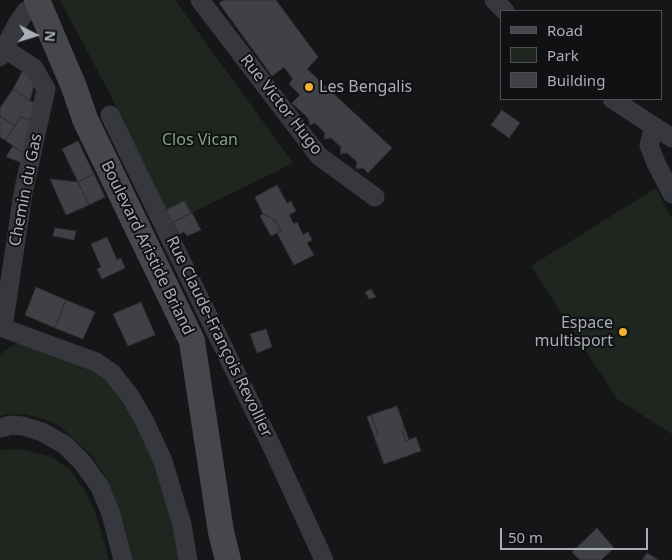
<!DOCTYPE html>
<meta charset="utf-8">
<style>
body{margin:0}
#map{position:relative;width:672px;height:560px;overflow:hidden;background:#161618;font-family:"Noto Sans",sans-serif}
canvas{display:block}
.legend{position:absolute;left:500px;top:10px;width:162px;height:90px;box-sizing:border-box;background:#111113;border:1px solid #4d4f55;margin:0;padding:6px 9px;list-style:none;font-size:15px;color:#a8adb8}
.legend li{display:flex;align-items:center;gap:10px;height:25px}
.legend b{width:25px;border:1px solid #4d4f55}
.north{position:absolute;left:10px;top:10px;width:50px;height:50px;-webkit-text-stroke:4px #111113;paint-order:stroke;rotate:95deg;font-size:14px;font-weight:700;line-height:20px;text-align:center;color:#a8adb8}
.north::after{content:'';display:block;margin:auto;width:18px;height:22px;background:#a8adb8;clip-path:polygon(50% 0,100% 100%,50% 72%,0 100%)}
.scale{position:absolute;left:500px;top:528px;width:148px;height:22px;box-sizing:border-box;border:2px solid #a8adb8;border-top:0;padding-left:6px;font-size:15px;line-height:18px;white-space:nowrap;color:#a8adb8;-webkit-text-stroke:4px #111113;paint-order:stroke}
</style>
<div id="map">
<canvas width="672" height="560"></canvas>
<ul class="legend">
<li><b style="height:6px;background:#45474d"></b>Road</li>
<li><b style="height:14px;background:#1e261f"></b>Park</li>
<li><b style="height:14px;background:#404145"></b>Building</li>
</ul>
<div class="north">N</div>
<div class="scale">50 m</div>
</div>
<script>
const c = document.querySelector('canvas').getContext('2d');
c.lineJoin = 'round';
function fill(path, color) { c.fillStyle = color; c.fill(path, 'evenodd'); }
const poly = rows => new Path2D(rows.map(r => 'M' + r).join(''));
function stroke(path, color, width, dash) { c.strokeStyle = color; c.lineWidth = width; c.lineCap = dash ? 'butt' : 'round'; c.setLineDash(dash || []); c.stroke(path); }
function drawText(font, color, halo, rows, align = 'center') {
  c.font = font + ' "Noto Sans",sans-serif'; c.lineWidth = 4; c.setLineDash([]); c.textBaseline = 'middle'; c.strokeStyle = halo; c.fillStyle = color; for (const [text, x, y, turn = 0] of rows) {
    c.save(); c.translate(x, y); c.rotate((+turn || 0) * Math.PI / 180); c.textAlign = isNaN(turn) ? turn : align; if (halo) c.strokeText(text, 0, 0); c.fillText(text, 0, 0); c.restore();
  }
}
fill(poly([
 [60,0,175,0,293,163,173,222,109,92],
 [656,188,672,219,672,434,617,399,531,266],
 [24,340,106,376,147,435,183,560,133,560,125,528,115,499,105,476,93,457,60,426,44,419,25,414,5,415,0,417,0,354,17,343],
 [19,449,50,456,70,470,84,489,96,514,109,560,0,560,0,450]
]), '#1e261f');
const building = poly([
 [224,0,276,0,318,57,307,69,392,148,368,173,363,168,356,169,357,162,347,153,340,154,341,147,331,138,324,139,325,133,315,123,310,125,308,118,292,103,300,95,289,84,293,79,284,67,272,76,219,3,224,0],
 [24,68,36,77,30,101,13,89,24,68],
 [13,89,30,101,36,103,32,121,21,117,15,126,0,116,0,108,13,89],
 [502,110,520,123,509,138,491,125,502,110],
 [0,116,15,126,5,140,0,137,0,116],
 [21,117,32,121,24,154,5,140,21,117],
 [78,141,94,174,78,182,62,149,78,141],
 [13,146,24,154,23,163,6,157,13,146],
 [94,174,105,197,89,205,78,182,94,174],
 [50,179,78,182,89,205,66,215,50,179],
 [277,185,287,203,291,201,296,211,289,215,294,224,297,222,303,235,308,232,312,240,307,243,314,255,294,265,277,233,281,231,276,221,263,214,255,197,277,185],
 [184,201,191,213,173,222,166,210,184,201],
 [192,213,201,230,187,236,184,232,179,234,173,222,192,213],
 [263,214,276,221,281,231,271,236,260,216,263,214],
 [55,228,76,231,74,240,53,236,55,228],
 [107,237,117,260,121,258,125,268,102,279,97,269,101,267,91,244,107,237],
 [36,287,66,300,55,328,25,315,36,287],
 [371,289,376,297,369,299,365,292,371,289],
 [66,300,95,312,83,339,55,328,66,300],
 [141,302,155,335,128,346,113,314,141,302],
 [266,329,272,347,257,353,250,334,266,329],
 [397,406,405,429,402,430,406,441,416,437,421,451,384,464,374,436,378,435,371,415,397,406],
 [371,415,378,435,374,436,367,417,371,415],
 [405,429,409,440,406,441,402,430,405,429],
 [597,528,614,548,601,560,580,560,572,552,597,528],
 [647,553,658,560,642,560,647,553]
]);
fill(building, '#404145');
stroke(building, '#303034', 1);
stroke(poly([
 [200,0,319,156,375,197],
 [494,0,505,11],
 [5,49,34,68,46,89,23,193,3,328,96,362,112,373,130,396,144,420,163,461,182,525,188,560],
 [0,57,17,24,26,11,38,5],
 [612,99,672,138],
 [110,115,273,449,324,560],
 [654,127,649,145,656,163,672,194],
 [0,428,11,425,23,426,42,432,65,445,83,463,100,487,111,514,123,560]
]), '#37383d', 19);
stroke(poly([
 [37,0,74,87,85,119,192,341,221,532,228,560]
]), '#45474d', 26);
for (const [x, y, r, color] of [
 [309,87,5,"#f2b134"],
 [623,332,5,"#f2b134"]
]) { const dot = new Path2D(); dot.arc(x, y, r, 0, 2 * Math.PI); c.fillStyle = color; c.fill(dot); stroke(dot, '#111113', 2); }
drawText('16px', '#a8adb8', '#111113', [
 ["Les Bengalis",319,87],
 ["Espace",613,323,"right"],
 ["multisport",613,341,"right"]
], 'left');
drawText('16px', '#a8adb8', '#111113', [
 ["Rue Victor Hugo",281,105,52],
 ["Chemin du Gas",26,190,-79],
 ["Boulevard Aristide Briand",147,248,64],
 ["Rue Claude-François Revollier",219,337,64]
]);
drawText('16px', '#7fa381', '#111113', [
 ["Clos Vican",200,140]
]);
</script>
